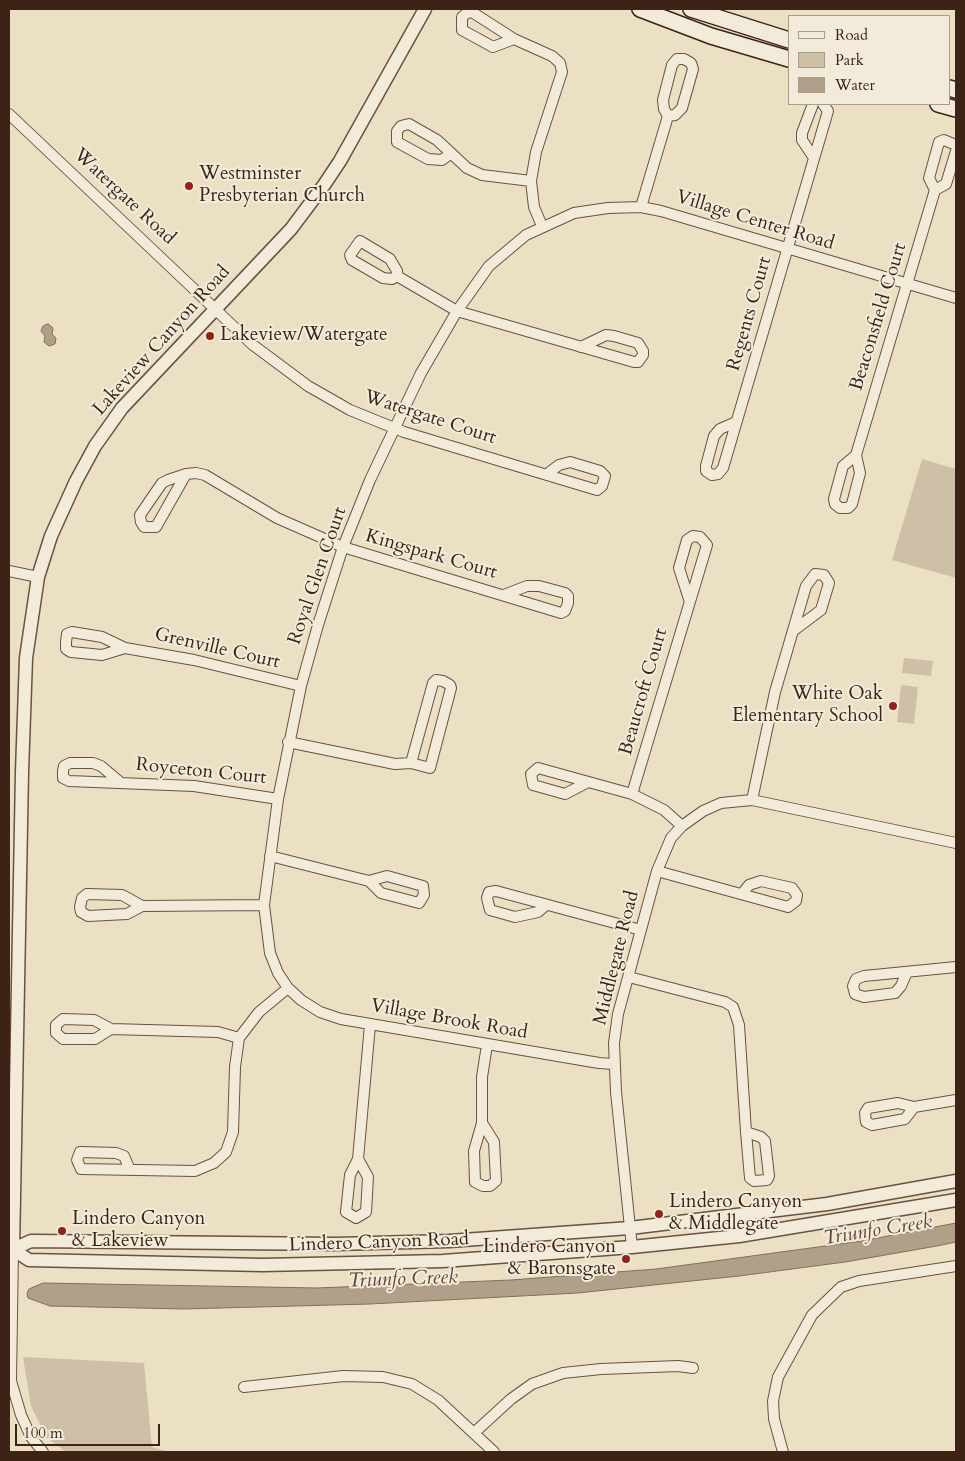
<!DOCTYPE html>
<style>
body{margin:0}
#map{position:relative;width:965px;height:1461px;overflow:hidden;background:#ece0c4;font-family:Cardo,serif}
canvas{display:block}
.frame{position:absolute;inset:0;border:10px solid #3c2316;pointer-events:none}
.legend{position:absolute;left:788px;top:15px;width:162px;height:90px;box-sizing:border-box;background:#f3ebd9;border:1px solid #aa9b8b;margin:0;padding:6px 9px;list-style:none;font-size:15px;color:#3c2316}
.legend li{display:flex;align-items:center;gap:10px;height:25px}
.legend b{width:25px;border:1px solid #aa9b8b}
.scale{position:absolute;left:15px;top:1424px;width:145px;height:22px;box-sizing:border-box;border:2px solid #3c2316;border-top:0;padding-left:6px;font-size:15px;line-height:18px;white-space:nowrap;color:#3c2316;-webkit-text-stroke:4px #f3ebd9;paint-order:stroke}
</style>
<div id="map">
<canvas width="965" height="1461"></canvas>
<div class="frame"></div>
<ul class="legend">
<li><b style="height:6px;background:#f3ebd9"></b>Road</li>
<li><b style="height:14px;background:#cec0a6"></b>Park</li>
<li><b style="height:14px;background:#b0a089"></b>Water</li>
</ul>
<div class="scale">100 m</div>
</div>
<script>
const c = document.querySelector('canvas').getContext('2d');
c.lineJoin = 'round';
function fill(path, color) { c.fillStyle = color; c.fill(path, 'evenodd'); }
const poly = rows => new Path2D(rows.map(r => 'M' + r).join(''));
function stroke(path, color, width, dash) { c.strokeStyle = color; c.lineWidth = width; c.lineCap = dash ? 'butt' : 'round'; c.setLineDash(dash || []); c.stroke(path); }
function drawText(font, color, halo, rows, align = 'center') {
  c.font = font + ' Cardo,serif'; c.lineWidth = 4; c.setLineDash([]); c.textBaseline = 'middle'; c.strokeStyle = halo; c.fillStyle = color; for (const [text, x, y, turn = 0] of rows) {
    c.save(); c.translate(x, y); c.rotate((+turn || 0) * Math.PI / 180); c.textAlign = isNaN(turn) ? turn : align; if (halo) c.strokeText(text, 0, 0); c.fillText(text, 0, 0); c.restore();
  }
}
fill(poly([
 [922,459,956,469,956,578,892,560],
 [904,658,933,661,931,676,902,673],
 [901,685,918,687,914,724,897,722],
 [23,1357,144,1363,152,1447,168,1452,66,1452,46,1437,31,1406]
]), '#cec0a6');
const water = poly([
 [48,324,53,328,52,334,56,338,55,344,49,346,44,342,45,336,41,331,43,326,48,324],
 [956,1223,956,1242,937,1246,845,1262,739,1276,578,1293,370,1304,183,1309,50,1306,28,1298,27,1293,29,1289,43,1283,317,1288,511,1280,656,1269,862,1241,956,1223]
]);
fill(water, '#b0a089');
stroke(water, '#826e5b', 1);
const minor = poly([
 [514,39,493,47,462,30,462,17,467,13,472,12,514,39,552,56,560,63,562,72,536,152,531,181,534,207,542,226],
 [813,104,802,133,802,140,814,158],
 [9,114,253,345,308,386,350,410,404,432,597,490,602,486,605,476,600,471,570,462,559,465,547,474],
 [450,154,442,160,428,159,397,142,397,131,401,126,409,124,437,140,467,168,482,175,531,181],
 [935,190,929,178,939,142,944,140,956,145],
 [935,190,946,184,956,151],
 [641,207,668,116,664,109,663,100,672,65,677,59,684,59,691,63,693,69,682,108,675,115,668,116],
 [360,241,390,259,397,271,397,276,392,279,383,278,352,260,350,255,360,241],
 [397,276,457,311,634,362,638,362,643,355,643,351,638,343,614,336,606,335,581,347],
 [736,422,720,429,714,436,706,466,706,471,712,475,718,474,723,468,828,111,823,104],
 [856,455,860,473,852,504,848,508,840,508,835,504,834,499,843,466,856,455,935,190],
 [186,474,156,527,144,527,141,522,140,515,162,483,168,480,186,474,196,473,205,475,277,518,343,547,561,613,565,611,568,603,568,596,565,593,539,586,527,586,504,595],
 [9,571,38,577],
 [125,648,102,655,71,652,66,649,66,642,67,634,72,632,102,637,125,648,194,660,301,686],
 [288,742,395,764,411,763,430,768,451,688,450,685,443,681,436,680,433,683,411,763],
 [120,782,101,766,93,763,70,763,64,766,63,771,63,778,69,781,194,786,278,799],
 [588,782,565,794,533,785,531,774,538,768,632,794,664,810,682,826],
 [632,794,707,545,700,537,693,536,687,540,679,568,689,599],
 [752,800,775,692,806,586,815,574,824,575,829,583,821,610,793,631],
 [270,856,369,881,381,893,419,903,424,895,423,886,387,876,369,881],
 [657,871,788,907,796,901,797,895,792,888,761,881,749,885,742,894],
 [546,905,538,912,515,917,490,910,487,898,489,892,496,891,641,930],
 [142,906,122,895,87,894,82,898,80,907,81,912,88,916,127,914,142,906,264,905],
 [907,972,901,986,895,993,864,997,855,994,853,986,856,979,864,976,956,967],
 [629,977,725,1002,733,1007,739,1025,746,1132,750,1178,754,1181,767,1180,769,1176,765,1141,761,1137,746,1132],
 [111,1029,95,1039,63,1039,56,1033,56,1025,63,1019,94,1020,111,1029,218,1032,239,1038],
 [614,1064,599,1063,341,1019,320,1012,301,1000,288,988,278,973,270,953,264,905,278,799,301,686,318,625,343,547,370,480,421,373,457,311,489,266,526,235,574,213,608,208,641,207,661,211,956,298],
 [914,1107,905,1119,872,1125,866,1122,865,1113,868,1108,898,1103,914,1107,956,1100],
 [482,1123,494,1142,496,1181,490,1186,483,1186,475,1182,474,1151,482,1123,482,1077,487,1045],
 [358,1159,368,1177,366,1212,356,1218,346,1212,350,1175,358,1159,370,1025],
 [130,1170,124,1156,116,1153,80,1152,77,1160,81,1169,195,1171,214,1163,226,1152,233,1132,235,1067,239,1038,259,1012,288,988],
 [632,1247,616,1092,614,1043,618,1014,657,871,671,838,682,826,703,811,721,803,752,800,956,843],
 [13,1249,11,1381,21,1415,31,1437,43,1452],
 [244,1387,343,1376,383,1377,412,1384,438,1400,494,1452],
 [475,1432,511,1399,532,1384,563,1373,601,1369,678,1366,693,1368],
 [783,1452,774,1419,773,1401,778,1377,812,1315,841,1287,859,1281,956,1266]
]);
const tertiary = poly([
 [9,1247,29,1260,263,1265,443,1261,632,1247,739,1236,956,1200],
 [13,1249,22,772,26,658,38,577,51,536,76,481,95,446,122,408,291,229,324,185,340,161,425,9],
 [9,1251,31,1241,336,1244,449,1241,630,1228,827,1204,956,1181]
]);
const secondary = poly([
 [640,9,711,36,789,59],
 [691,9,789,40],
 [949,88,956,90],
 [938,104,956,109]
]);
stroke(minor, '#685242', 12);
stroke(tertiary, '#685242', 15);
stroke(secondary, '#3c2316', 18);
stroke(minor, '#f3ebd9', 10);
stroke(tertiary, '#f3ebd9', 12);
stroke(secondary, '#f3ebd9', 15);
for (const [x, y, r, color] of [
 [189,186,5,"#8f2418"],
 [210,336,5,"#8f2418"],
 [893,706,5,"#8f2418"],
 [659,1214,5,"#8f2418"],
 [62,1231,5,"#8f2418"],
 [626,1259,5,"#8f2418"]
]) { const dot = new Path2D(); dot.arc(x, y, r, 0, 2 * Math.PI); c.fillStyle = color; c.fill(dot); stroke(dot, '#f3ebd9', 2); }
drawText('19px', '#3c2316', '#f3ebd9', [
 ["Westminster",199,175],
 ["Presbyterian Church",199,197],
 ["Lakeview/Watergate",220,336],
 ["White Oak",883,695,"right"],
 ["Elementary School",883,717,"right"],
 ["Lindero Canyon",669,1203],
 ["& Middlegate",669,1225],
 ["Lindero Canyon",72,1220],
 ["& Lakeview",72,1242],
 ["Lindero Canyon",616,1248,"right"],
 ["& Baronsgate",616,1270,"right"]
], 'left');
drawText('19px', '#3c2316', '#f3ebd9', [
 ["Watergate Road",124,197,43],
 ["Village Center Road",755,221,17],
 ["Regents Court",750,314,-74],
 ["Beaconsfield Court",879,317,-73],
 ["Lakeview Canyon Road",162,341,-48],
 ["Watergate Court",430,418,18],
 ["Kingspark Court",431,555,16],
 ["Royal Glen Court",318,576,-71],
 ["Grenville Court",217,649,13],
 ["Beaucroft Court",644,692,-74],
 ["Royceton Court",201,772,6],
 ["Middlegate Road",617,958,-76],
 ["Village Brook Road",449,1020,10],
 ["Lindero Canyon Road",379,1243,-2]
]);
drawText('italic 20px', '#5f4838', '#f3ebd9', [
 ["Triunfo Creek",878,1231,-9],
 ["Triunfo Creek",403,1280,-2]
]);
</script>
